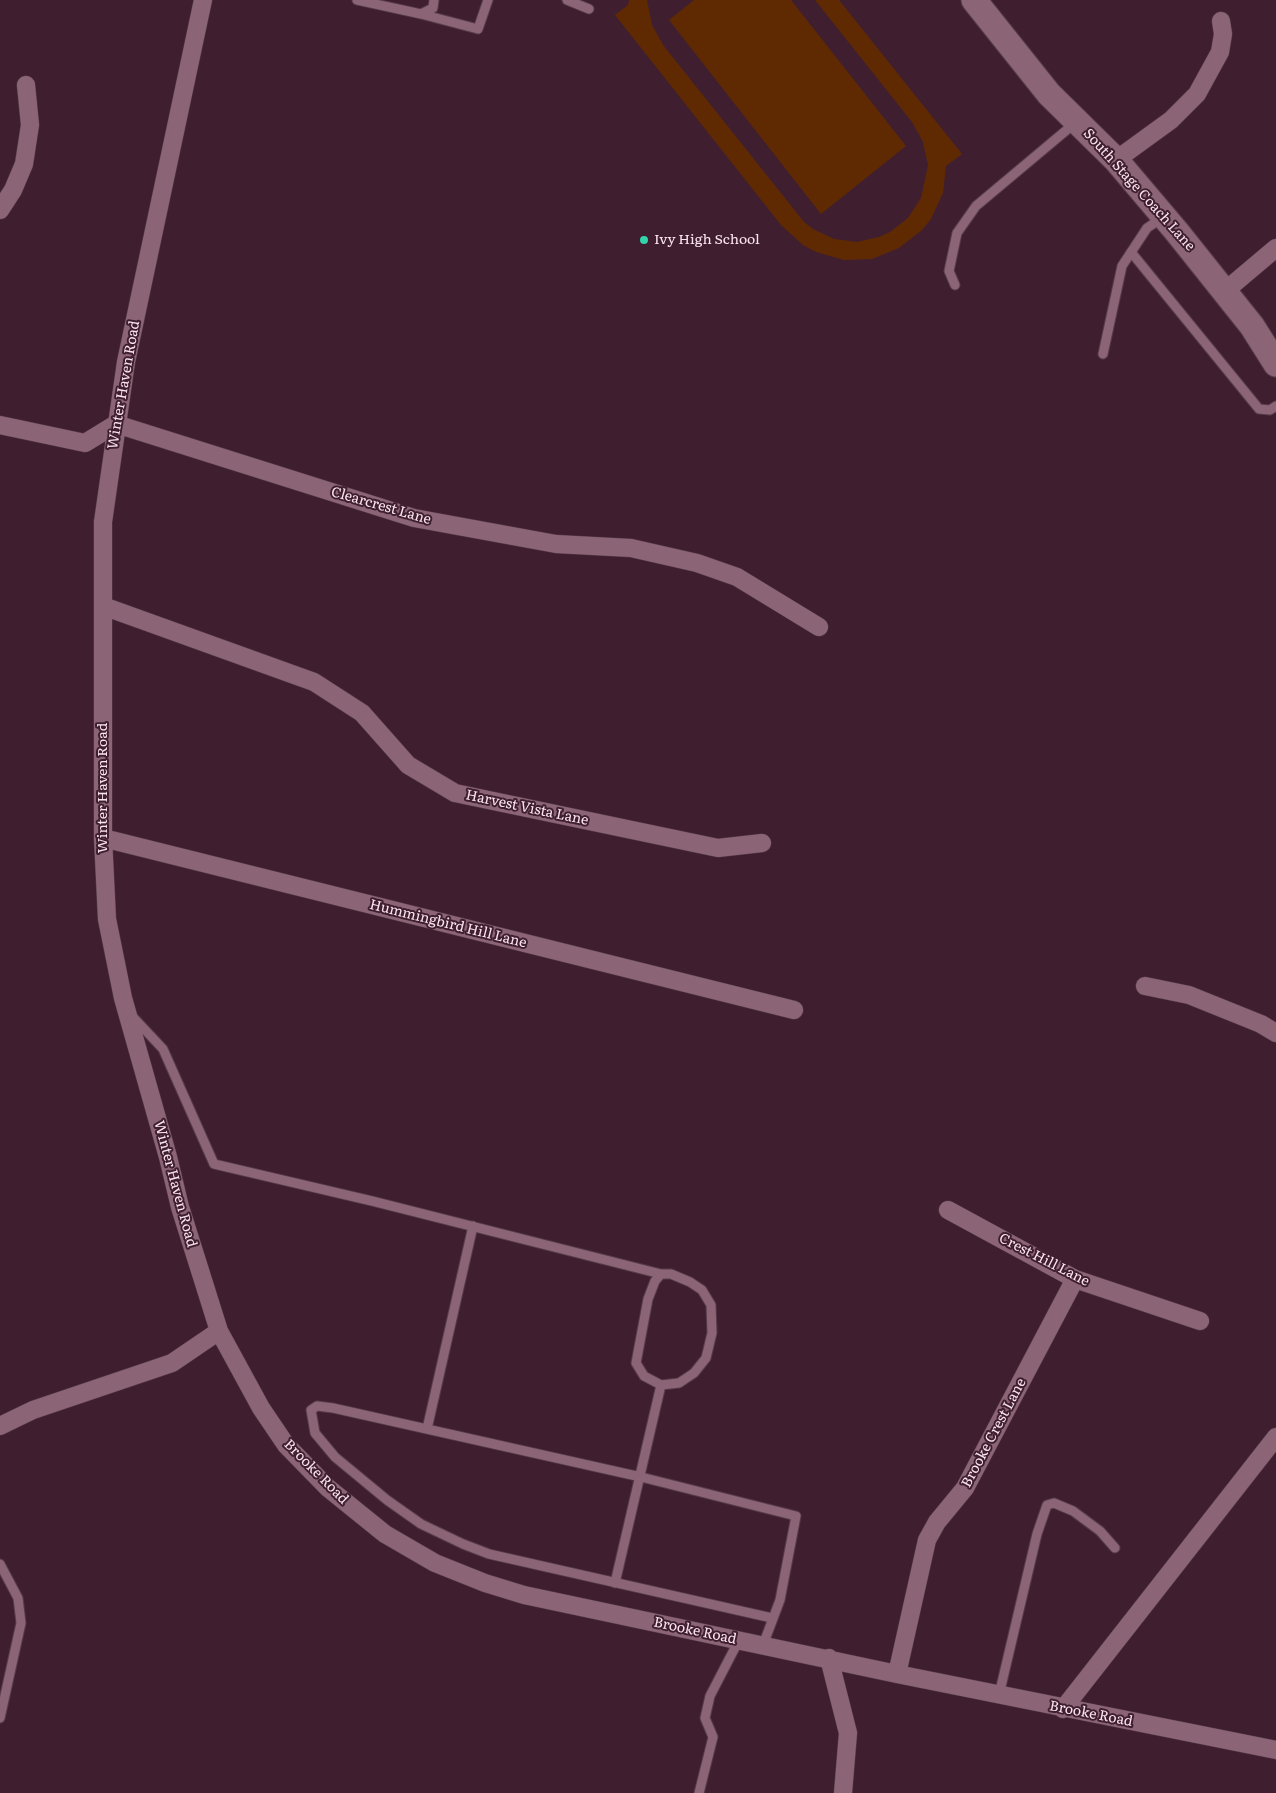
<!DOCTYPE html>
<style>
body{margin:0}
canvas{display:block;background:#3f1f2f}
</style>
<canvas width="1276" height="1793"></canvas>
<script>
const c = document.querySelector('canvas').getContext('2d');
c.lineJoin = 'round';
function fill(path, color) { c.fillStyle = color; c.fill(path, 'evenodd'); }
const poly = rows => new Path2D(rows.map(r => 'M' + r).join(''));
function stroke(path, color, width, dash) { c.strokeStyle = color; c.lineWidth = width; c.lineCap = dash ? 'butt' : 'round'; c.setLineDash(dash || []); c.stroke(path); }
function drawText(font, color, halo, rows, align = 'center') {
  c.font = font + ' Literata,serif'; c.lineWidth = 4; c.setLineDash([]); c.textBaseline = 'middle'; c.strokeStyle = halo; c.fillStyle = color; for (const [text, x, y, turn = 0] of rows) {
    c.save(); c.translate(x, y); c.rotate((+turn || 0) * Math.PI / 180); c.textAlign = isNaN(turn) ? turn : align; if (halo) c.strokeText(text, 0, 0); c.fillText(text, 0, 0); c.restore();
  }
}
fill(poly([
 [629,0,647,0,652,25,663,45,804,222,813,229,834,239,857,242,879,237,890,232,908,218,921,198,928,165,923,142,912,122,815,0,839,0,962,154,946,166,943,193,931,219,922,230,899,248,872,259,844,260,816,252,803,245,781,225,615,15,628,5],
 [694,0,791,0,906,146,821,214,669,20]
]), '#5f2902');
const lane = poly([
 [357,0,421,14,433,8,434,0],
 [567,0,589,9],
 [421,14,478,29,488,0],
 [1131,252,1259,409,1270,410,1276,406],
 [955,285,949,271,957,233,976,206,1075,123],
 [1103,354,1122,266,1147,228,1162,218],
 [132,1016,163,1049,214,1164,372,1201,661,1274],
 [427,1429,473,1226],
 [0,1564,18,1598,21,1623,0,1718],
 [615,1583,661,1385,679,1383,694,1373,706,1358,712,1333,711,1305,702,1290,690,1282,671,1274,661,1274,655,1281,648,1299,636,1363,644,1376,661,1385],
 [763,1645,780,1600,796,1516,641,1477,333,1408,317,1406,311,1410,315,1433,335,1457,387,1500,421,1524,463,1544,489,1554,772,1618],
 [999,1695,1037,1534,1047,1505,1054,1503,1073,1511,1100,1531,1115,1548],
 [699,1793,713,1737,705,1718,710,1696,739,1640]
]);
const street = poly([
 [1116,160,1171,120,1197,94,1220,52,1223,34,1221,21],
 [0,210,13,190,24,164,30,125,26,85],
 [1225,291,1276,248],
 [0,425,85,443,116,424,414,518,556,544,631,548,697,563,737,577,819,627],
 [103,606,314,682,362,713,408,765,455,793,718,848,762,843],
 [103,838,794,1010],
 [1145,986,1189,995,1261,1024,1276,1033],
 [948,1210,1075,1279,1200,1321],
 [219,1331,261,1408,286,1445,328,1488,385,1534,435,1563,485,1583,524,1595,897,1674,1276,1750],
 [0,1426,33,1410,172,1363,219,1331,180,1207,168,1157,123,998,107,919,103,838,103,522,126,362,203,0],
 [829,1658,848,1733,843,1793],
 [897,1674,927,1540,937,1522,965,1488,1075,1279],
 [1063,1709,1276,1437]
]);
const secondary = poly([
 [974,0,1049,94,1116,160,1177,232,1252,326,1276,364]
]);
stroke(lane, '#583c4b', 11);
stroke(street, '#583c4b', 19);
stroke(secondary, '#583c4b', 27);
stroke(lane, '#8b6576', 9);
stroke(street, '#8b6576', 18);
stroke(secondary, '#8b6576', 25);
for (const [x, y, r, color] of [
 [644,240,5,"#32d4a9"]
]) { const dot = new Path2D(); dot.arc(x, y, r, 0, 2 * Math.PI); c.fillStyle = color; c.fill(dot); stroke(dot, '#3f1f2f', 2); }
drawText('14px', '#fbe4ee', '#3f1f2f', [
 ["South Stage Coach Lane",1139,190,48],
 ["Winter Haven Road",124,385,-80],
 ["Clearcrest Lane",381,506,16],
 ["Winter Haven Road",103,788,-90],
 ["Harvest Vista Lane",527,808,12],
 ["Hummingbird Hill Lane",448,924,14],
 ["Winter Haven Road",175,1184,75],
 ["Crest Hill Lane",1044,1260,27],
 ["Brooke Crest Lane",994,1433,-62],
 ["Brooke Road",316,1472,45],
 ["Brooke Road",695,1631,12],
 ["Brooke Road",1091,1714,11]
]);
drawText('14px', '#fbe4ee', '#3f1f2f', [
 ["Ivy High School",654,240]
], 'left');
</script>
